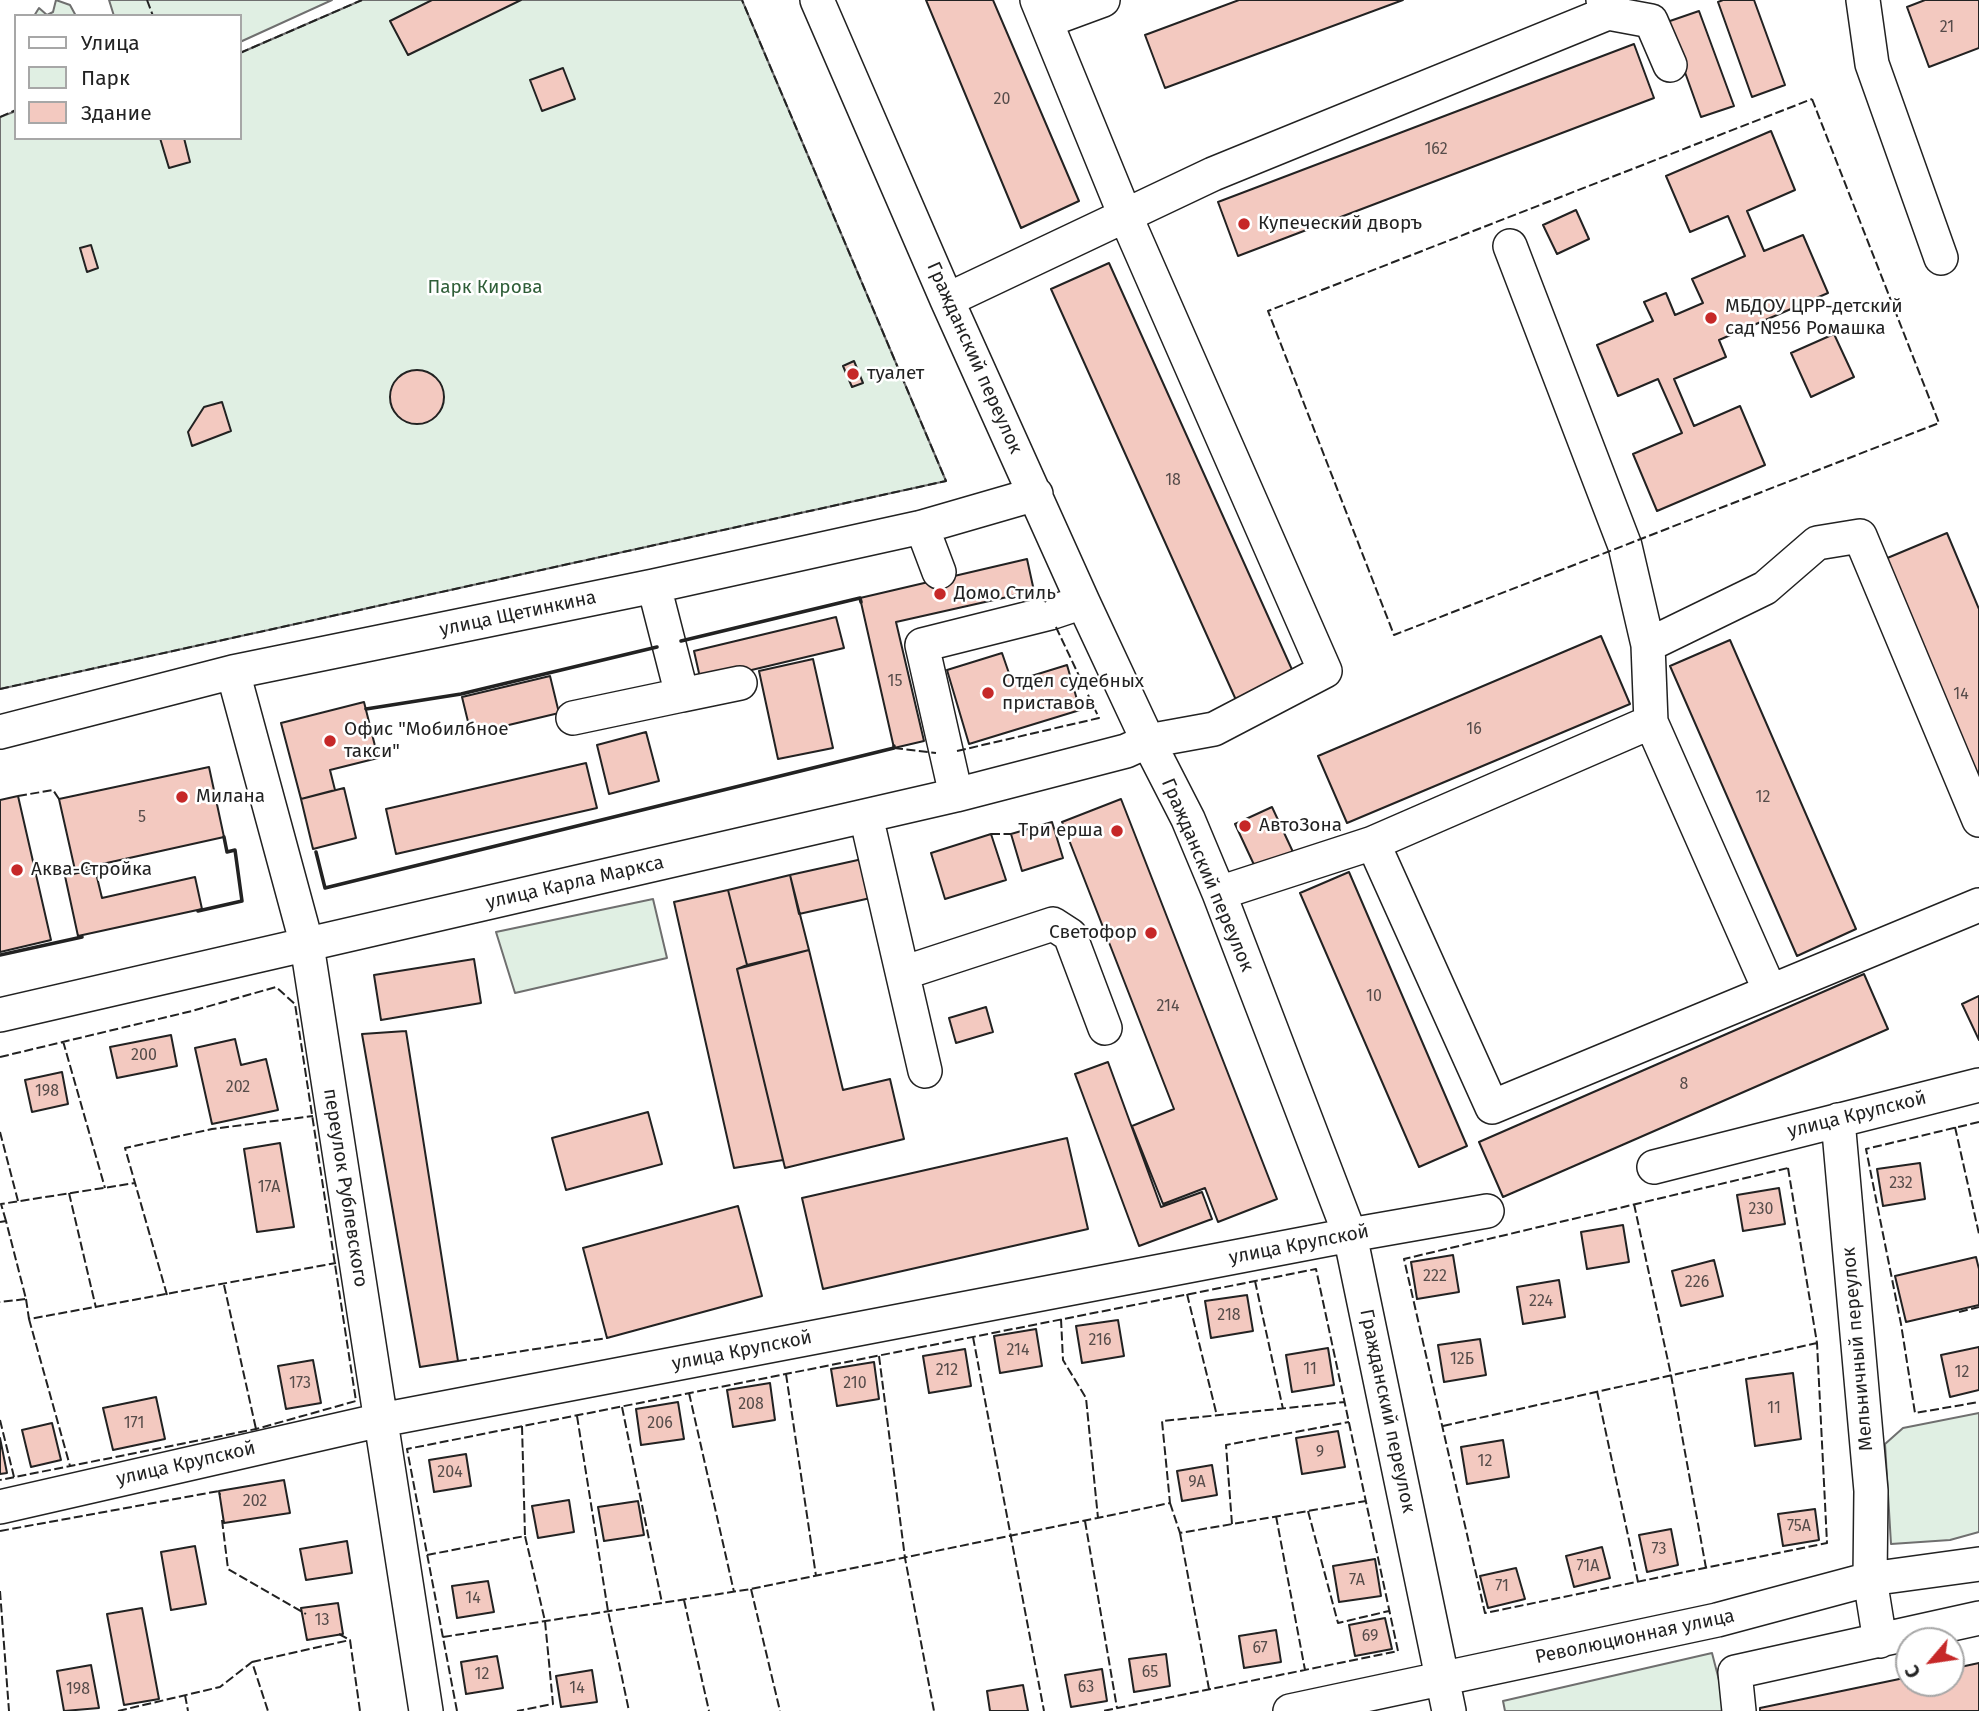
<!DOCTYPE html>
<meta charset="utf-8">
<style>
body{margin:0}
#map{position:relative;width:1979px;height:1711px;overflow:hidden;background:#fff;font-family:"Fira Sans",sans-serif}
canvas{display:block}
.legend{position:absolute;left:14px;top:14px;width:228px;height:126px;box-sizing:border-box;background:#fff;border:2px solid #a7a7a7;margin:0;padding:9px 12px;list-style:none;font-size:21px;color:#222}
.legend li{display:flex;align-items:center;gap:14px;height:35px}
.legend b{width:35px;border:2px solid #a7a7a7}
.north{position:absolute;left:1895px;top:1627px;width:70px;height:70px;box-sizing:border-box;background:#fff;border:2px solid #a7a7a7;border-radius:50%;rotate:241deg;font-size:19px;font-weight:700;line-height:28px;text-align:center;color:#222}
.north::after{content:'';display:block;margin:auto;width:24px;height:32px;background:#c62828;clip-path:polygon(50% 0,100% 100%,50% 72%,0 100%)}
</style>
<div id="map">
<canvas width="1979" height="1711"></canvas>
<ul class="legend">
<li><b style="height:9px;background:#fff"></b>Улица</li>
<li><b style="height:19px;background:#e0efe3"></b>Парк</li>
<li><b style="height:19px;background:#f3c9c0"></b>Здание</li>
</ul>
<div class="north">С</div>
</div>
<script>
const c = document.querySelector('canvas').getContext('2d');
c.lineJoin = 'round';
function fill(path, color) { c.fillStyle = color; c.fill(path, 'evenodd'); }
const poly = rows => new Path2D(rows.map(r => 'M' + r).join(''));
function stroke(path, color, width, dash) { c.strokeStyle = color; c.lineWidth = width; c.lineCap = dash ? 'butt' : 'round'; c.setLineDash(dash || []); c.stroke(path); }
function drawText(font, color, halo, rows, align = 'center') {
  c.font = font + ' "Fira Sans",sans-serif'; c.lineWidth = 5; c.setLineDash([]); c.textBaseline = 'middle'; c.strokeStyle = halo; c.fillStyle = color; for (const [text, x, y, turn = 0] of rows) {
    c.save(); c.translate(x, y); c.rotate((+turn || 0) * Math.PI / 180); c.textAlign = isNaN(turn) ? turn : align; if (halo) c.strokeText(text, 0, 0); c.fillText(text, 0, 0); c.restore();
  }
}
const green = poly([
 [56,0,70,5,76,16,34,16,39,8,47,15,53,12,56,0],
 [109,0,332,0,240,42,240,16,114,16,109,0],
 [362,0,742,0,946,481,0,689,0,117,16,111,16,138,240,138,240,53,362,0],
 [653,899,667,958,515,993,496,932,653,899],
 [1979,1413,1979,1532,1950,1540,1891,1544,1885,1444,1903,1428,1979,1413],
 [1712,1653,1727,1711,1505,1711,1503,1701,1712,1653]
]);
fill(green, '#e0efe3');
stroke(green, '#6f6f6f', 2);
const building = poly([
 [432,0,521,0,408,55,390,21,432,0],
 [926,0,993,0,1079,201,1021,228,926,0],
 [1239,0,1403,0,1165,88,1145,35,1239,0],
 [1723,0,1754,0,1785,85,1752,97,1718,2,1723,0],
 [1925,0,1979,0,1979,48,1929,67,1907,7,1925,0],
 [1699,11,1734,106,1701,117,1667,22,1699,11],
 [1634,44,1654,98,1238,256,1218,202,1634,44],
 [563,68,575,99,542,111,530,80,563,68],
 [1771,131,1795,190,1747,211,1764,251,1803,235,1828,293,1719,340,1726,357,1674,379,1694,426,1740,406,1765,465,1657,511,1633,454,1682,433,1658,379,1618,396,1597,345,1653,321,1644,302,1666,293,1675,315,1703,303,1692,279,1745,256,1728,216,1690,232,1666,176,1771,131],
 [160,138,184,138,190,162,169,168,160,138],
 [1576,210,1589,239,1557,254,1543,225,1576,210],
 [91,245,98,268,87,272,80,248,91,245],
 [1109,263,1294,674,1236,700,1051,289,1109,263],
 [1834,334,1854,377,1811,397,1791,353,1834,334],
 [854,361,863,383,852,387,843,366,854,361],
 '390 397a27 27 0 1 1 54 0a27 27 0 1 1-54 0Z',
 [222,402,231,431,192,446,188,432,204,407,222,402],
 [1947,533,1979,609,1979,781,1885,559,1947,533],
 [1027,559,1034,591,896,622,924,741,894,748,860,598,1027,559],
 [836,617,844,648,701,682,694,651,836,617],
 [1601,636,1630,704,1347,823,1318,756,1601,636],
 [1730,640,1856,929,1797,956,1670,666,1730,640],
 [1002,653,1012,682,1067,665,1080,710,969,744,947,670,1002,653],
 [813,659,833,748,778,759,759,671,813,659],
 [550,676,559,713,471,734,462,697,550,676],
 [364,702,378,758,330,770,335,790,301,799,281,723,364,702],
 [646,732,659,781,609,794,597,745,646,732],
 [586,763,597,808,396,854,386,809,586,763],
 [209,767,224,837,75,870,59,799,209,767],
 [344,788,356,838,313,849,301,799,344,788],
 [18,796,51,940,0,952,0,800,18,796],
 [1121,799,1277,1199,1218,1222,1205,1188,1163,1204,1132,1126,1174,1109,1062,822,1121,799],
 [1272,807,1293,852,1256,869,1235,824,1272,807],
 [1052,822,1063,858,1022,871,1011,834,1052,822],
 [991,834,1006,880,945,899,931,853,991,834],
 [867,858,875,897,799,914,790,875,867,858],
 [95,869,102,898,195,877,202,909,78,936,65,876,95,869],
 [1349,872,1467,1146,1419,1167,1300,893,1349,872],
 [790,875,809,950,747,965,728,890,790,875],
 [728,890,747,965,737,969,783,1160,734,1168,674,902,728,890],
 [809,950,843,1090,890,1079,904,1139,785,1168,737,969,809,950],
 [474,959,481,1003,381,1020,374,975,474,959],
 [1864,974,1888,1029,1503,1197,1479,1142,1864,974],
 [1979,996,1979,1040,1962,1004,1979,996],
 [986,1007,993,1032,956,1043,949,1018,986,1007],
 [406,1031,458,1361,420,1367,362,1034,406,1031],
 [171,1035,177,1066,117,1078,110,1047,171,1035],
 [235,1039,241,1065,266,1059,278,1110,212,1124,195,1048,235,1039],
 [1108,1062,1161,1207,1202,1192,1212,1219,1139,1246,1075,1074,1108,1062],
 [62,1072,68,1104,32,1112,25,1080,62,1072],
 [648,1112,662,1164,566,1190,552,1138,648,1112],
 [1067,1138,1088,1229,823,1289,802,1198,1067,1138],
 [280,1143,294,1227,257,1232,244,1149,280,1143],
 [1920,1163,1925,1199,1883,1206,1877,1169,1920,1163],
 [1779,1188,1785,1224,1743,1231,1737,1195,1779,1188],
 [738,1206,762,1296,607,1338,583,1248,738,1206],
 [1623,1225,1629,1262,1587,1269,1581,1232,1623,1225],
 [1453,1255,1459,1292,1417,1299,1411,1262,1453,1255],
 [1976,1257,1979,1269,1979,1305,1906,1322,1895,1276,1976,1257],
 [1714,1260,1723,1296,1681,1306,1672,1271,1714,1260],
 [1559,1280,1565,1317,1523,1324,1517,1287,1559,1280],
 [1247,1295,1253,1331,1211,1338,1205,1301,1247,1295],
 [1118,1320,1124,1356,1082,1363,1076,1326,1118,1320],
 [1036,1329,1042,1366,1000,1373,994,1336,1036,1329],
 [1480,1339,1486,1375,1444,1382,1438,1345,1480,1339],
 [1979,1347,1979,1390,1950,1397,1941,1355,1979,1347],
 [1328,1348,1334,1385,1292,1392,1286,1355,1328,1348],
 [965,1349,971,1386,929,1393,923,1356,965,1349],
 [313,1360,321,1403,286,1409,278,1366,313,1360],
 [874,1362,879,1399,837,1406,831,1369,874,1362],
 [1793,1373,1801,1439,1755,1446,1746,1379,1793,1373],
 [770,1383,775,1420,733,1427,727,1390,770,1383],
 [156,1397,165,1439,113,1450,103,1408,156,1397],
 [678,1402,684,1439,641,1445,636,1409,678,1402],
 [52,1423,61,1460,31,1467,22,1430,52,1423],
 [1338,1431,1345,1467,1302,1474,1296,1438,1338,1431],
 [0,1438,7,1473,0,1474,0,1438],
 [1503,1440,1509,1477,1467,1484,1461,1447,1503,1440],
 [466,1454,471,1486,434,1492,429,1460,466,1454],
 [1212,1465,1217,1495,1182,1501,1177,1471,1212,1465],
 [284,1480,290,1513,224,1523,219,1491,284,1480],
 [569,1500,574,1532,538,1538,532,1506,569,1500],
 [638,1501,644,1535,604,1541,598,1507,638,1501],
 [1815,1509,1819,1540,1783,1546,1778,1514,1815,1509],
 [1671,1529,1678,1565,1647,1572,1639,1535,1671,1529],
 [347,1541,352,1573,306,1580,300,1549,347,1541],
 [195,1546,206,1604,171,1610,161,1552,195,1546],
 [1602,1547,1610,1578,1574,1587,1566,1556,1602,1547],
 [1375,1559,1381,1596,1339,1602,1333,1566,1375,1559],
 [1516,1568,1525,1599,1488,1608,1480,1576,1516,1568],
 [488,1581,494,1612,457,1618,452,1586,488,1581],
 [338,1603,343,1634,307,1640,301,1608,338,1603],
 [142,1608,159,1699,124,1705,107,1614,142,1608],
 [1385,1618,1392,1649,1355,1656,1349,1625,1385,1618],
 [1276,1630,1281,1662,1244,1668,1239,1636,1276,1630],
 [1166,1654,1170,1686,1134,1692,1129,1659,1166,1654],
 [497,1656,503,1688,466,1694,461,1662,497,1656],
 [1979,1663,1979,1711,1760,1711,1760,1708,1909,1677,1909,1683,1951,1683,1951,1669,1979,1663],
 [91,1665,99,1708,64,1711,57,1671,91,1665],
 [1102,1669,1107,1701,1071,1707,1065,1675,1102,1669],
 [592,1670,597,1702,561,1707,556,1676,592,1670],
 [1023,1685,1028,1711,990,1711,987,1691,1023,1685]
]);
fill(building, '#f3c9c0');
stroke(building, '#222', 2);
const minor = poly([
 [817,0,947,300,1083,602,1148,741,1188,819,1219,893,1350,1235,1449,1711],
 [1863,0,1872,64,1941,258],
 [1608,13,1651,21,1670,65],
 [1046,21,1103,0],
 [1510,246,1625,546,1648,645,1651,722],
 [947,300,1213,174,1608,13,1603,0],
 [922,527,939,572],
 [654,586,682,695,740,683],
 [1648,645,1765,588,1817,543,1860,536,1979,820],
 [233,672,307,945,426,1711],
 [573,718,682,695],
 [0,732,233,672,654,586,922,527,1036,494],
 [956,795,922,645,1050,613,1083,602],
 [866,816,925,1071],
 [1373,843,1492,1107,1979,905],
 [1219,893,1373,843,1651,722,1770,991],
 [903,973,1053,924,1070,935,1105,1028],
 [0,1015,956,795,1126,751,1148,741,1214,729,1325,671,1125,215,1037,0],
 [1838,1120,1871,1491,1870,1579,1880,1641],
 [1654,1167,1979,1085],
 [0,1507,381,1420,1350,1235,1487,1211],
 [1290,1711,1717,1620,1870,1579,1979,1564],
 [1739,1711,1735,1672,1979,1618]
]);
stroke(minor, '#222', 36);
stroke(minor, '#fff', 33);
stroke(poly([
 [147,0,153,16],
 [240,53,362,0],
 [1812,99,1939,423,1394,635,1268,311,1812,99],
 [0,117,16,110],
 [1034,591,1046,602],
 [0,689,946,481,742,0],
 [894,748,936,753],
 [957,751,1099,718,1055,625],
 [18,796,53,790,59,799],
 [991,834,1011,834],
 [63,1041,105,1188],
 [0,1057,192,1011,276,987,295,1004,356,1401,256,1429,0,1480],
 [1979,1122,1866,1149,1901,1324,1915,1413,1979,1402],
 [1955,1127,1979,1234],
 [0,1132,18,1201],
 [1788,1168,1817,1343,1827,1543,1485,1613,1404,1259,1788,1168],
 [69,1193,96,1308],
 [1634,1204,1671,1375,1706,1568],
 [6,1221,1,1204,135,1183],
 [0,1222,6,1221,26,1299,0,1302],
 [1255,1281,1283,1409],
 [224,1285,256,1429],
 [1187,1294,1217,1416],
 [167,1295,125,1148,212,1129,313,1116],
 [26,1299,29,1319,336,1263],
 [1959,1312,1979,1307],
 [29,1319,70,1466],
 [1061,1319,1063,1360,1086,1398,1098,1518],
 [973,1337,1044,1711],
 [879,1356,905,1558,934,1711],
 [458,1361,607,1338],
 [786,1374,816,1576],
 [1597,1391,1638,1582],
 [689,1393,734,1592],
 [622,1407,662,1603],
 [577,1416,608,1611,629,1711],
 [0,1420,14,1477],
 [522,1426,525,1536],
 [1443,1426,1817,1343],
 [1170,1503,1180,1533,1366,1501],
 [1308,1511,1338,1623,1389,1611],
 [1276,1516,1305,1670],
 [222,1520,228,1569,306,1614],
 [1085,1521,1117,1708],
 [1232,1524,1226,1445,1349,1422],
 [0,1531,219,1491,220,1495],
 [1180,1533,1209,1689],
 [427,1555,525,1536,545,1621,553,1704,517,1711],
 [751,1589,780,1711],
 [0,1591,9,1711],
 [684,1600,709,1711],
 [339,1634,350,1640,360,1711],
 [443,1637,751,1589,1170,1503,1162,1421,1345,1402],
 [252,1662,350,1640],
 [185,1695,188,1711],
 [118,1711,220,1687,252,1662,268,1711],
 [457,1711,407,1449,1316,1269,1398,1651,1103,1711]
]), '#222', 2, [9, 3.5]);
stroke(poly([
 [681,641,860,598,861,602],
 [366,709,461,694,657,647],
 [316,852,325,888,894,748,894,746],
 [198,911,242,901,235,850,227,852,224,837],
 [0,955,82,937]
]), '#222', 3.5);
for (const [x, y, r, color] of [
 [1244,224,7,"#c62828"],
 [1711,318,7,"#c62828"],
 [853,374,7,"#c62828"],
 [940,594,7,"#c62828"],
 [988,693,7,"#c62828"],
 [330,741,7,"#c62828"],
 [182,797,7,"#c62828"],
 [1245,826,7,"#c62828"],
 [1117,831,7,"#c62828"],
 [17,870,7,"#c62828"],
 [1151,933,7,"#c62828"]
]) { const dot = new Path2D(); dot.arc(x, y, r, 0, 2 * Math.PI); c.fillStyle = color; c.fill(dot); stroke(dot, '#fff', 2.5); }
drawText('16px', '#564c4a', null, [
 ["21",1947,28],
 ["20",1002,100],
 ["162",1436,150],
 ["18",1173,481],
 ["15",895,682],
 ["14",1961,695],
 ["16",1474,730],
 ["12",1763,798],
 ["5",142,818],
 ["10",1374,997],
 ["214",1168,1007],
 ["200",144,1056],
 ["8",1684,1085],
 ["202",238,1088],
 ["198",47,1092],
 ["232",1901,1184],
 ["17А",269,1188],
 ["230",1761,1210],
 ["222",1435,1277],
 ["226",1697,1283],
 ["224",1541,1302],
 ["218",1229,1316],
 ["216",1100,1341],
 ["214",1018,1351],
 ["12Б",1462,1360],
 ["11",1310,1370],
 ["212",947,1371],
 ["12",1962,1373],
 ["173",300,1384],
 ["210",855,1384],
 ["208",751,1405],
 ["11",1774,1409],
 ["171",134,1424],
 ["206",660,1424],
 ["9",1320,1453],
 ["12",1485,1462],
 ["204",450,1473],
 ["9А",1197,1483],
 ["202",255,1502],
 ["75А",1799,1527],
 ["73",1659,1550],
 ["71А",1588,1567],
 ["7А",1357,1581],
 ["71",1502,1587],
 ["14",473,1599],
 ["13",322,1621],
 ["69",1370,1637],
 ["67",1260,1649],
 ["65",1150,1673],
 ["12",482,1675],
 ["63",1086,1688],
 ["14",577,1689],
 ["198",78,1690]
]);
drawText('19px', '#222', '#fff', [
 ["Купеческий дворъ",1258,224],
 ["МБДОУ ЦРР-детский",1725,307],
 ["сад №56 Ромашка",1725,329],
 ["туалет",867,374],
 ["Домо Стиль",954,594],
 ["Отдел судебных",1002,682],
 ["приставов",1002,704],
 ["Офис \"Мобилбное",344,730],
 ["такси\"",344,752],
 ["Милана",196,797],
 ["АвтоЗона",1259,826],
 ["Три ерша",1103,831,"right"],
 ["Аква-Стройка",31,870],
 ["Светофор",1137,933,"right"]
], 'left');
drawText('19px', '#2f5e38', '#fff', [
 ["Парк Кирова",485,288]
]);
drawText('19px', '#222', '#fff', [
 ["Гражданский переулок",974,358,66],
 ["улица Щетинкина",518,614,-12],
 ["Гражданский переулок",1207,875,67],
 ["улица Карла Маркса",575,883,-13],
 ["улица Крупской",1857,1115,-14],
 ["переулок Рублевского",345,1188,81],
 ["улица Крупской",1299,1245,-11],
 ["Мельничный переулок",1858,1349,-95],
 ["улица Крупской",742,1351,-11],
 ["Гражданский переулок",1387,1411,78],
 ["улица Крупской",186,1464,-13],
 ["Революционная улица",1635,1637,-12]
]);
</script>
